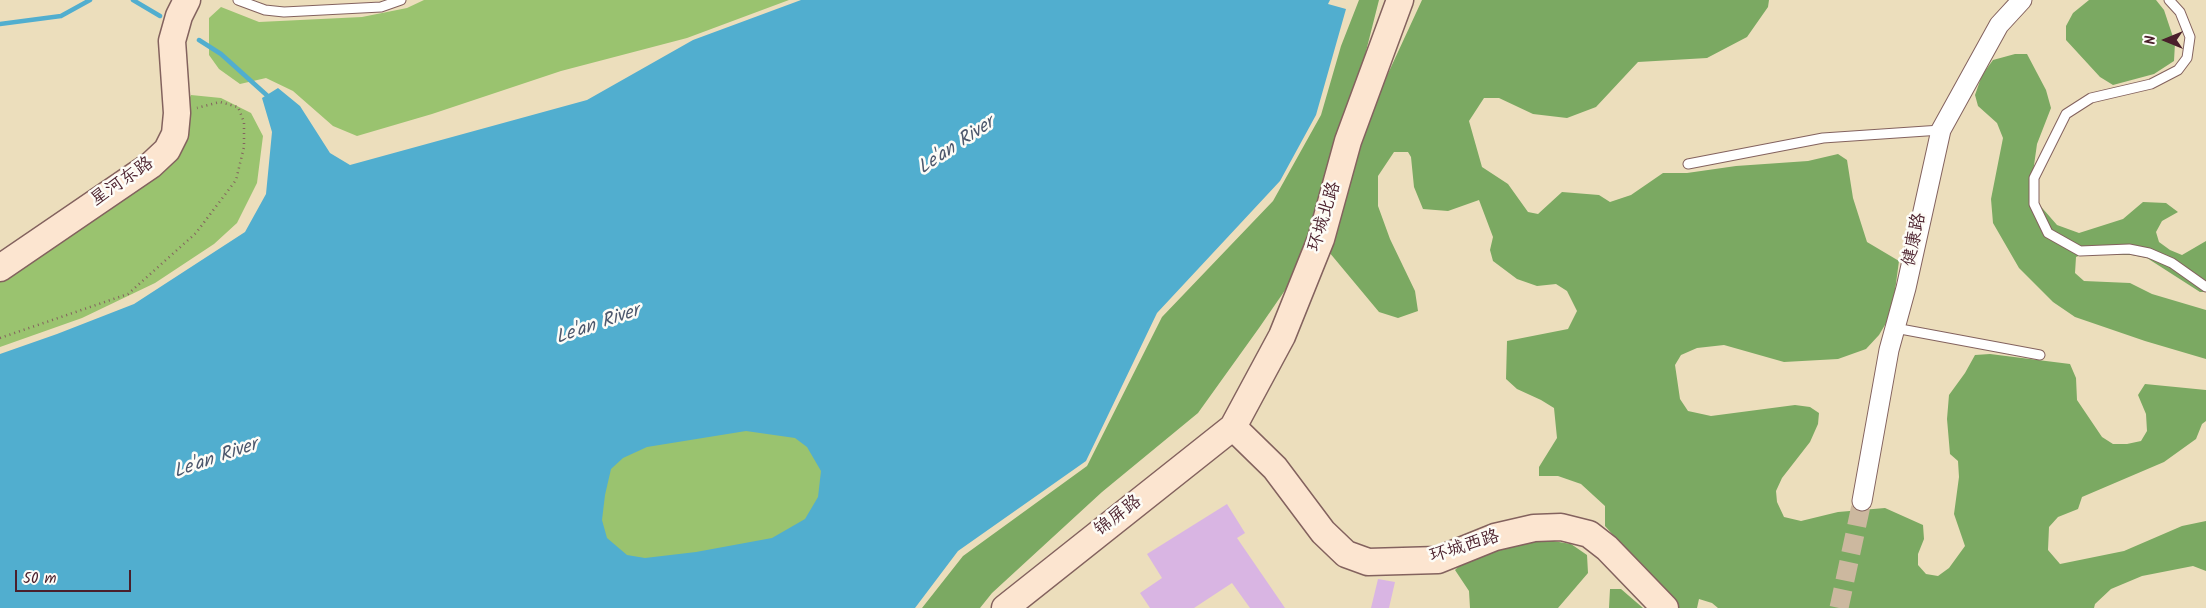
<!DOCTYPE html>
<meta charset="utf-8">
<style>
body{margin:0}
#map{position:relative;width:2206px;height:608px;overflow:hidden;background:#ecdebc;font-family:Kalam,sans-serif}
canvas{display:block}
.north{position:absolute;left:2141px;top:15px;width:50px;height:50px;-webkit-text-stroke:4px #fdfcf7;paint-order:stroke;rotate:270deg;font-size:14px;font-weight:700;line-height:20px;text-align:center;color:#4a1f2b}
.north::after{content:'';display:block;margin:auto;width:18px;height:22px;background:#4a1f2b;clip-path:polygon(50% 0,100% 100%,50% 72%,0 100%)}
.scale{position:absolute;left:15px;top:570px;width:116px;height:22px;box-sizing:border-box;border:2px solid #4a1f2b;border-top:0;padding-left:6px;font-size:15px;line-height:18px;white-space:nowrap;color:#4a1f2b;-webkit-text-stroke:4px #fdfcf7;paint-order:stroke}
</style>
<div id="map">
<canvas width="2206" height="608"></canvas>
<div class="north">N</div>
<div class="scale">50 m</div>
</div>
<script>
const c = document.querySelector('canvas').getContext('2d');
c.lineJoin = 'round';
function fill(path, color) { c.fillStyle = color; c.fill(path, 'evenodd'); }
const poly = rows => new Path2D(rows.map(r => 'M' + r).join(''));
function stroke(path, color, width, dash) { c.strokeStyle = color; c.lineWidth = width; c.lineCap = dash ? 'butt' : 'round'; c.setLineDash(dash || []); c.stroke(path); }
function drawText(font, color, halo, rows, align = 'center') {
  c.font = font + ' Kalam,"LXGW WenKai TC",sans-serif'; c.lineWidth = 5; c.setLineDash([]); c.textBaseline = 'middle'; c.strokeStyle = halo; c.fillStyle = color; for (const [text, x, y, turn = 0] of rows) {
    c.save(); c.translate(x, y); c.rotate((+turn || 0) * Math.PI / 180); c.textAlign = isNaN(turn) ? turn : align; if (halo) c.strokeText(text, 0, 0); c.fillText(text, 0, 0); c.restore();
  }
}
fill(poly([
 [424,0,789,0,687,38,561,71,432,114,357,136,333,126,293,91,266,78,240,84,219,69,209,55,209,18,221,7,259,22,362,17,407,8],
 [191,95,221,98,251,113,263,136,257,183,237,223,214,244,155,283,82,318,0,347,0,270,156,167],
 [782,420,932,508,443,608,588,452]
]), '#9ac36f');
fill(poly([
 [1359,0,1379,0,1359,79,1299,270,1259,328,1198,413,1102,492,992,593,980,608,922,608,963,556,1087,466,1162,317,1273,201,1321,115,1341,46],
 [1422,0,1769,0,1768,7,1747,37,1707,58,1638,62,1596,107,1567,118,1533,114,1499,98,1484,98,1469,121,1482,167,1508,184,1528,212,1538,214,1562,192,1599,195,1610,202,1631,195,1663,173,1687,173,1736,166,1808,161,1838,154,1847,160,1853,198,1867,242,1899,261,1892,313,1879,335,1866,349,1838,359,1784,362,1724,345,1697,348,1681,355,1675,365,1680,399,1688,411,1711,416,1795,405,1810,407,1819,413,1818,424,1810,442,1782,478,1776,491,1777,502,1784,517,1801,521,1838,512,1885,508,1923,525,1924,539,1918,554,1918,565,1926,574,1938,576,1949,568,1965,546,1954,514,1959,477,1958,461,1950,454,1947,419,1949,395,1965,373,1975,355,1990,354,2070,364,2076,378,2077,400,2102,437,2113,444,2127,444,2141,441,2147,431,2146,414,2138,395,2145,384,2206,390,2206,421,2202,424,2196,439,2164,462,2082,497,2078,509,2058,517,2049,527,2048,550,2060,564,2124,551,2182,526,2206,521,2206,571,2193,566,2142,576,2111,589,2095,604,2094,608,1718,608,1712,603,1699,599,1697,608,1679,608,1605,526,1605,506,1581,484,1558,476,1539,476,1539,467,1557,438,1554,408,1541,400,1517,389,1506,379,1507,341,1568,329,1577,311,1567,291,1556,284,1537,286,1517,279,1493,261,1490,250,1493,237,1479,200,1448,211,1423,209,1414,187,1411,157,1408,152,1394,152,1378,176,1378,206,1390,239,1415,291,1418,311,1398,318,1379,312,1329,252,1331,236,1373,106],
 [2089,0,2156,0,2164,10,2175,43,2174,61,2154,74,2113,85,2100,77,2066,40,2066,26,2073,13],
 [2015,54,2027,54,2046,90,2051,108,2037,144,2030,194,2057,225,2079,233,2123,219,2143,202,2166,203,2178,212,2162,221,2156,232,2159,242,2170,250,2182,255,2206,241,2206,292,2200,292,2147,258,2132,255,2083,254,2076,257,2075,273,2084,281,2130,283,2152,294,2206,310,2206,359,2145,341,2075,317,2053,302,2019,268,1993,223,1991,199,2003,138,1997,123,1978,106,1975,95,1982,75,1993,60],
 [1541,539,1571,544,1587,555,1588,573,1558,608,1470,608,1469,591,1455,570,1471,554],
 [1610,589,1621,589,1643,608,1609,608]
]), '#7ba962');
fill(poly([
 [801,0,1330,0,1328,4,1346,9,1316,115,1280,181,1157,313,1086,461,958,551,915,608,0,608,0,354,57,334,134,304,245,232,266,194,272,132,262,98,278,88,300,106,330,153,350,165,587,100,693,40],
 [746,431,795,438,807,447,821,471,818,497,805,519,772,538,696,552,645,558,627,555,607,538,602,520,605,495,611,469,623,458,647,447]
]), '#51aecf');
stroke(poly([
 [133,0,160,16],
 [0,24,61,16,90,0],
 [199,40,221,54,271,99]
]), '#51aecf', 4.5);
fill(poly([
 [1227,504,1245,533,1237,538,1285,608,1250,608,1232,583,1194,608,1150,608,1140,593,1162,578,1147,554],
 [1378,579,1395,582,1389,608,1371,608]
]), '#d9b5e3');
stroke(poly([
 [1839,608,1862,501]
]), '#ccb89f', 19, [19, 9]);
const lane = poly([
 [238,0,265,10,284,12,381,7,401,0],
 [2169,0,2180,12,2190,37,2187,58,2178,70,2151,84,2091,98,2066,114,2034,178,2034,204,2048,233,2080,251,2129,249,2149,253,2172,263,2206,287],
 [1688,164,1823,138,1941,130],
 [1895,328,2040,355]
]);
const street = poly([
 [1862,501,1889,350,1906,288,1941,130,1999,25,2022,0]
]);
const secondary = poly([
 [0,268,151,165,167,150,175,134,177,113,172,41,179,16,187,0],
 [1233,427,1275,468,1323,532,1346,554,1368,562,1438,560,1495,537,1534,528,1561,527,1589,534,1607,548,1665,608],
 [1005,608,1233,427,1282,336,1321,239,1348,141,1400,0]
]);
stroke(lane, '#83625e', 11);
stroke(street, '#83625e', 21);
stroke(secondary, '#83625e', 29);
stroke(poly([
 [0,338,128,294,196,233,236,180,244,147,244,122,238,107,220,102,197,108]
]), '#83625e', 2.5, [1, 4]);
stroke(lane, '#fff', 9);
stroke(street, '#fff', 19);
stroke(secondary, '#fce5d0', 26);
drawText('18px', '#4a1f2b', '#fdfcf7', [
 ["星河东路",123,183,-35],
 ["环城北路",1326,217,-73],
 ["健康路",1916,240,-78],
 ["锦屏路",1119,517,-38],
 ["环城西路",1465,548,-17]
]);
drawText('italic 19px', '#4d586d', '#fdfcf7', [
 ["Le'an River",957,147,-34],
 ["Le'an River",598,326,-19],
 ["Le'an River",216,460,-19]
]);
</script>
